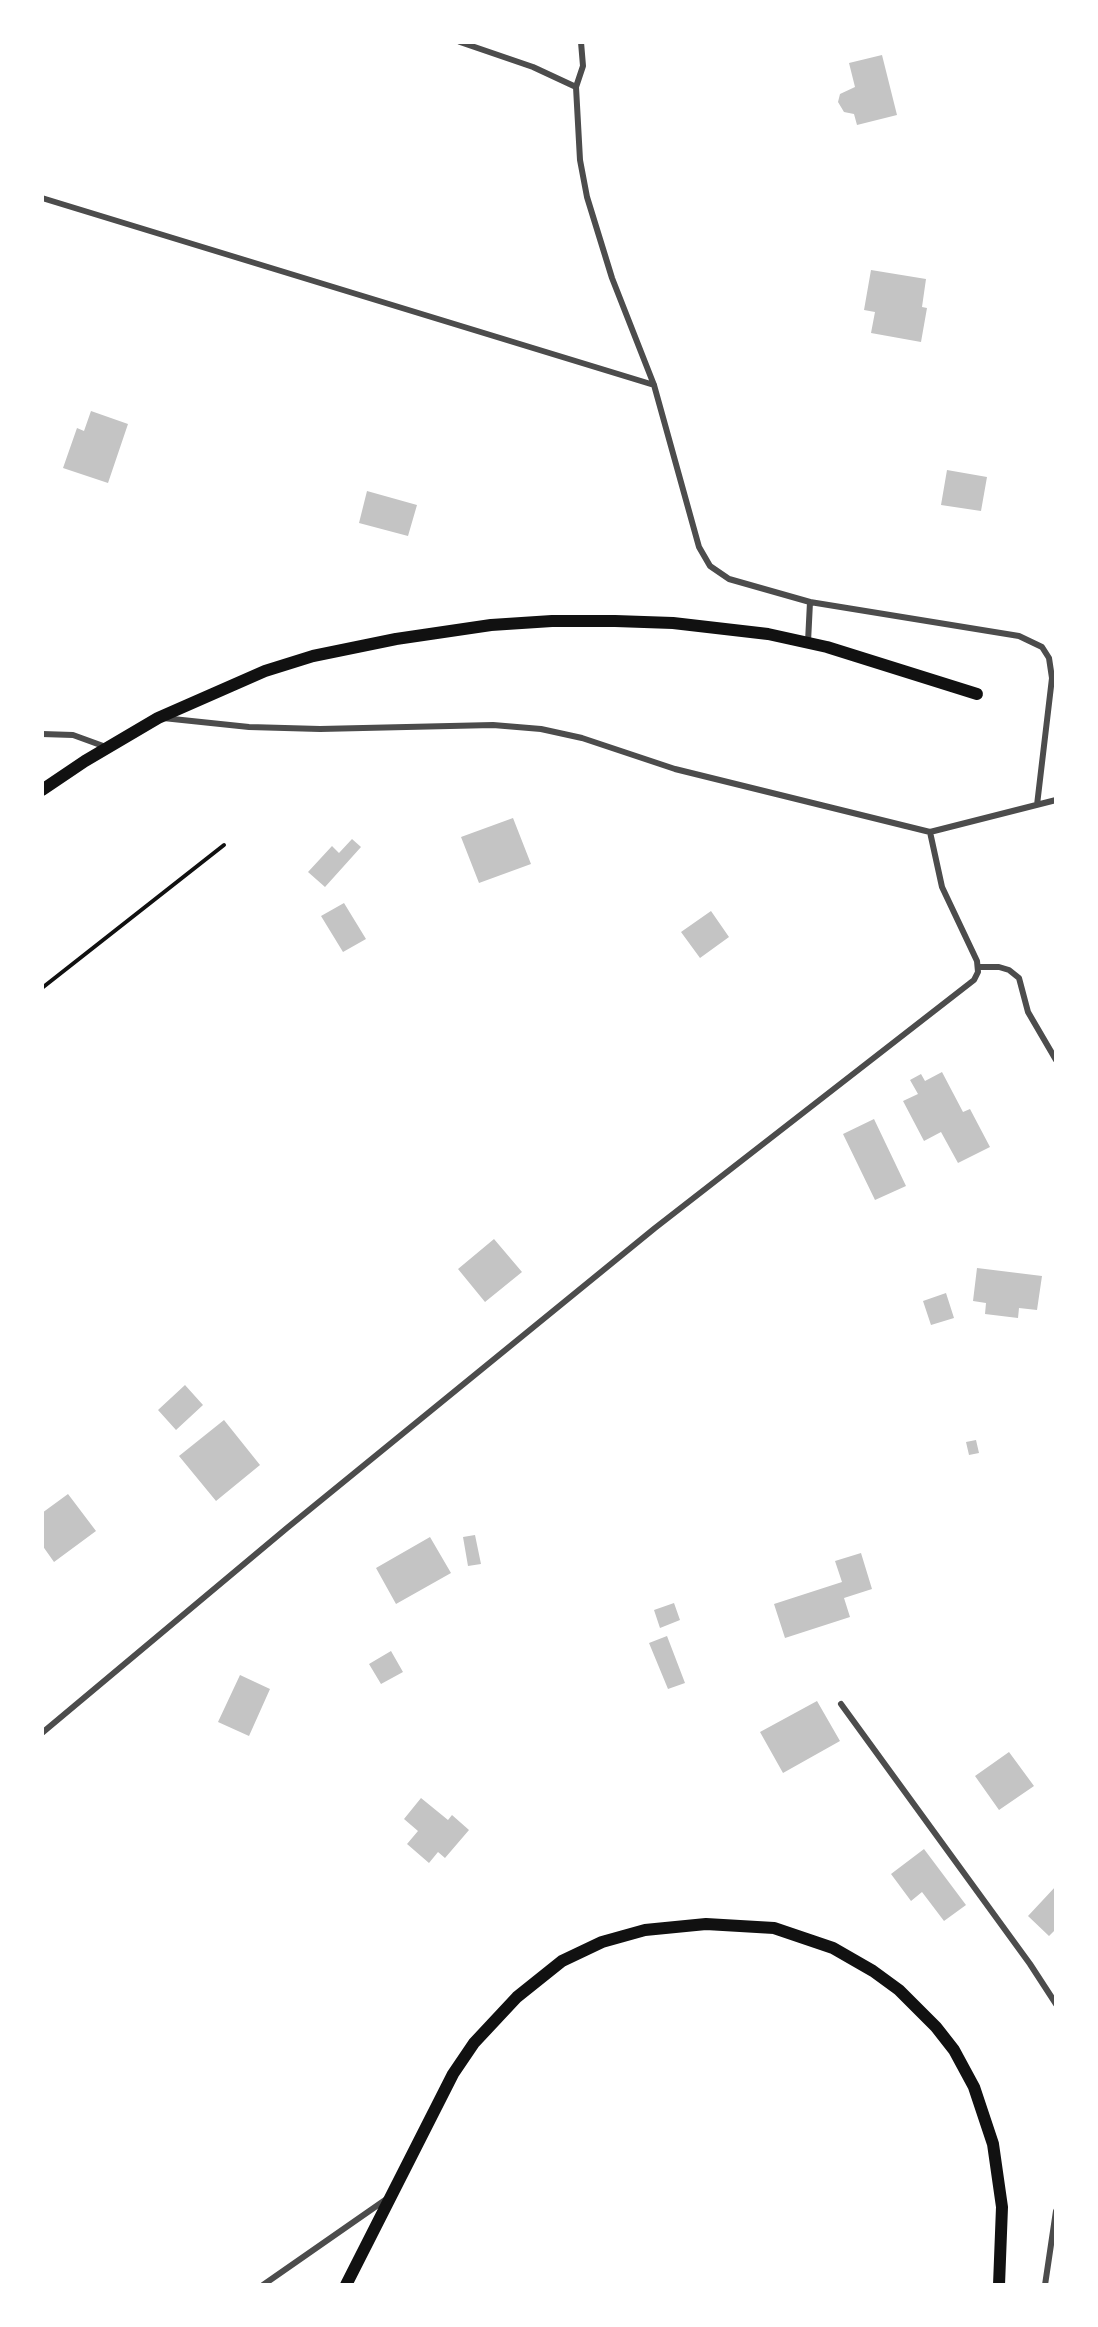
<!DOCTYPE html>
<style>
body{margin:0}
#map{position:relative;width:1098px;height:2327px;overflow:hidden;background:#fff;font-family:"Roboto Condensed",sans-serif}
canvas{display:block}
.frame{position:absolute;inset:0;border:44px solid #fff;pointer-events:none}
</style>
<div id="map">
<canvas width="1098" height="2327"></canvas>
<div class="frame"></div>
</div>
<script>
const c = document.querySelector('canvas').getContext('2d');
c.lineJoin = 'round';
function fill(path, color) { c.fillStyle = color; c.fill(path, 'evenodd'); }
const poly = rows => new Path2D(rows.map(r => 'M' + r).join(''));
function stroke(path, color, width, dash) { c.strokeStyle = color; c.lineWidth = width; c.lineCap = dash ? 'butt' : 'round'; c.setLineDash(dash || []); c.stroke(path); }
fill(poly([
 [882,55,897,115,857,125,854,114,844,112,838,102,840,94,855,87,849,63],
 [871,270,926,279,922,307,927,308,921,342,871,333,875,312,864,310],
 [91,411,128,424,108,483,63,468,77,428,84,431],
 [947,470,987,477,981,511,941,505],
 [367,491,417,505,408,536,359,523],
 [513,818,531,864,479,883,461,837],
 [352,839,361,847,325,887,308,872,332,846,339,853],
 [344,903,366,939,343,952,321,916],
 [711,911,729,937,700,958,681,932],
 [942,1072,963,1112,970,1109,990,1147,958,1163,941,1132,924,1141,903,1101,918,1094,910,1080,921,1074,925,1081],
 [874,1119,906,1186,875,1200,843,1134],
 [494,1239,522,1272,485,1302,458,1269],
 [977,1268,1042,1276,1037,1310,1019,1308,1018,1318,985,1314,986,1303,973,1301],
 [946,1293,954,1318,931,1325,923,1301],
 [185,1385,203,1405,176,1430,158,1410],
 [224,1420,260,1465,216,1501,179,1456],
 [976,1440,979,1453,969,1455,966,1442],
 [68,1494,96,1531,54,1562,42,1545,42,1513],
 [475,1535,481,1564,468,1566,463,1537],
 [430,1537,451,1573,396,1604,376,1568],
 [861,1553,872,1589,844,1598,850,1617,785,1638,774,1604,842,1582,835,1561],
 [674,1603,680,1620,660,1628,654,1610],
 [667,1636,685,1683,668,1689,649,1643],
 [391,1651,403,1672,381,1684,369,1664],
 [240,1675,270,1689,249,1736,218,1722],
 [817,1701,840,1741,783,1773,760,1732],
 [1009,1752,1034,1786,999,1810,975,1776],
 [421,1798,448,1820,452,1815,469,1830,445,1858,438,1852,429,1863,407,1844,418,1831,404,1819],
 [924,1849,966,1905,944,1921,922,1892,911,1901,891,1874],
 [1056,1886,1056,1929,1049,1936,1028,1916]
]), '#c4c4c4');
stroke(poly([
 [42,988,224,845]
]), '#111', 4);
stroke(poly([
 [460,42,533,67,576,87],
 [581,42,583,66,576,87,580,160,587,197,612,278,654,385,699,547,710,566,729,579,810,602,808,642],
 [42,198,654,385],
 [810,602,1019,636,1042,647,1049,658,1052,678,1037,805],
 [163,718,249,727,320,729,493,725,541,729,582,738,675,769,930,832,1056,800],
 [42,734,73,735,106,747],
 [978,967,999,967,1009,970,1019,978,1028,1012,1056,1060],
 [841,1704,1030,1964,1056,2004],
 [42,1733,287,1528,655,1228,974,980,978,972,977,961,942,887,930,832],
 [263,2285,388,2198],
 [1045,2285,1056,2211]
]), '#4c4c4c', 6);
stroke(poly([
 [42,790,85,761,158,718,265,671,313,656,396,639,491,625,552,621,615,621,673,623,768,634,827,647,977,694],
 [346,2285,453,2074,474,2043,517,1997,562,1961,602,1942,645,1930,706,1924,774,1928,833,1948,873,1971,899,1990,936,2027,954,2050,974,2087,993,2144,1002,2207,999,2285]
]), '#111', 12);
</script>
